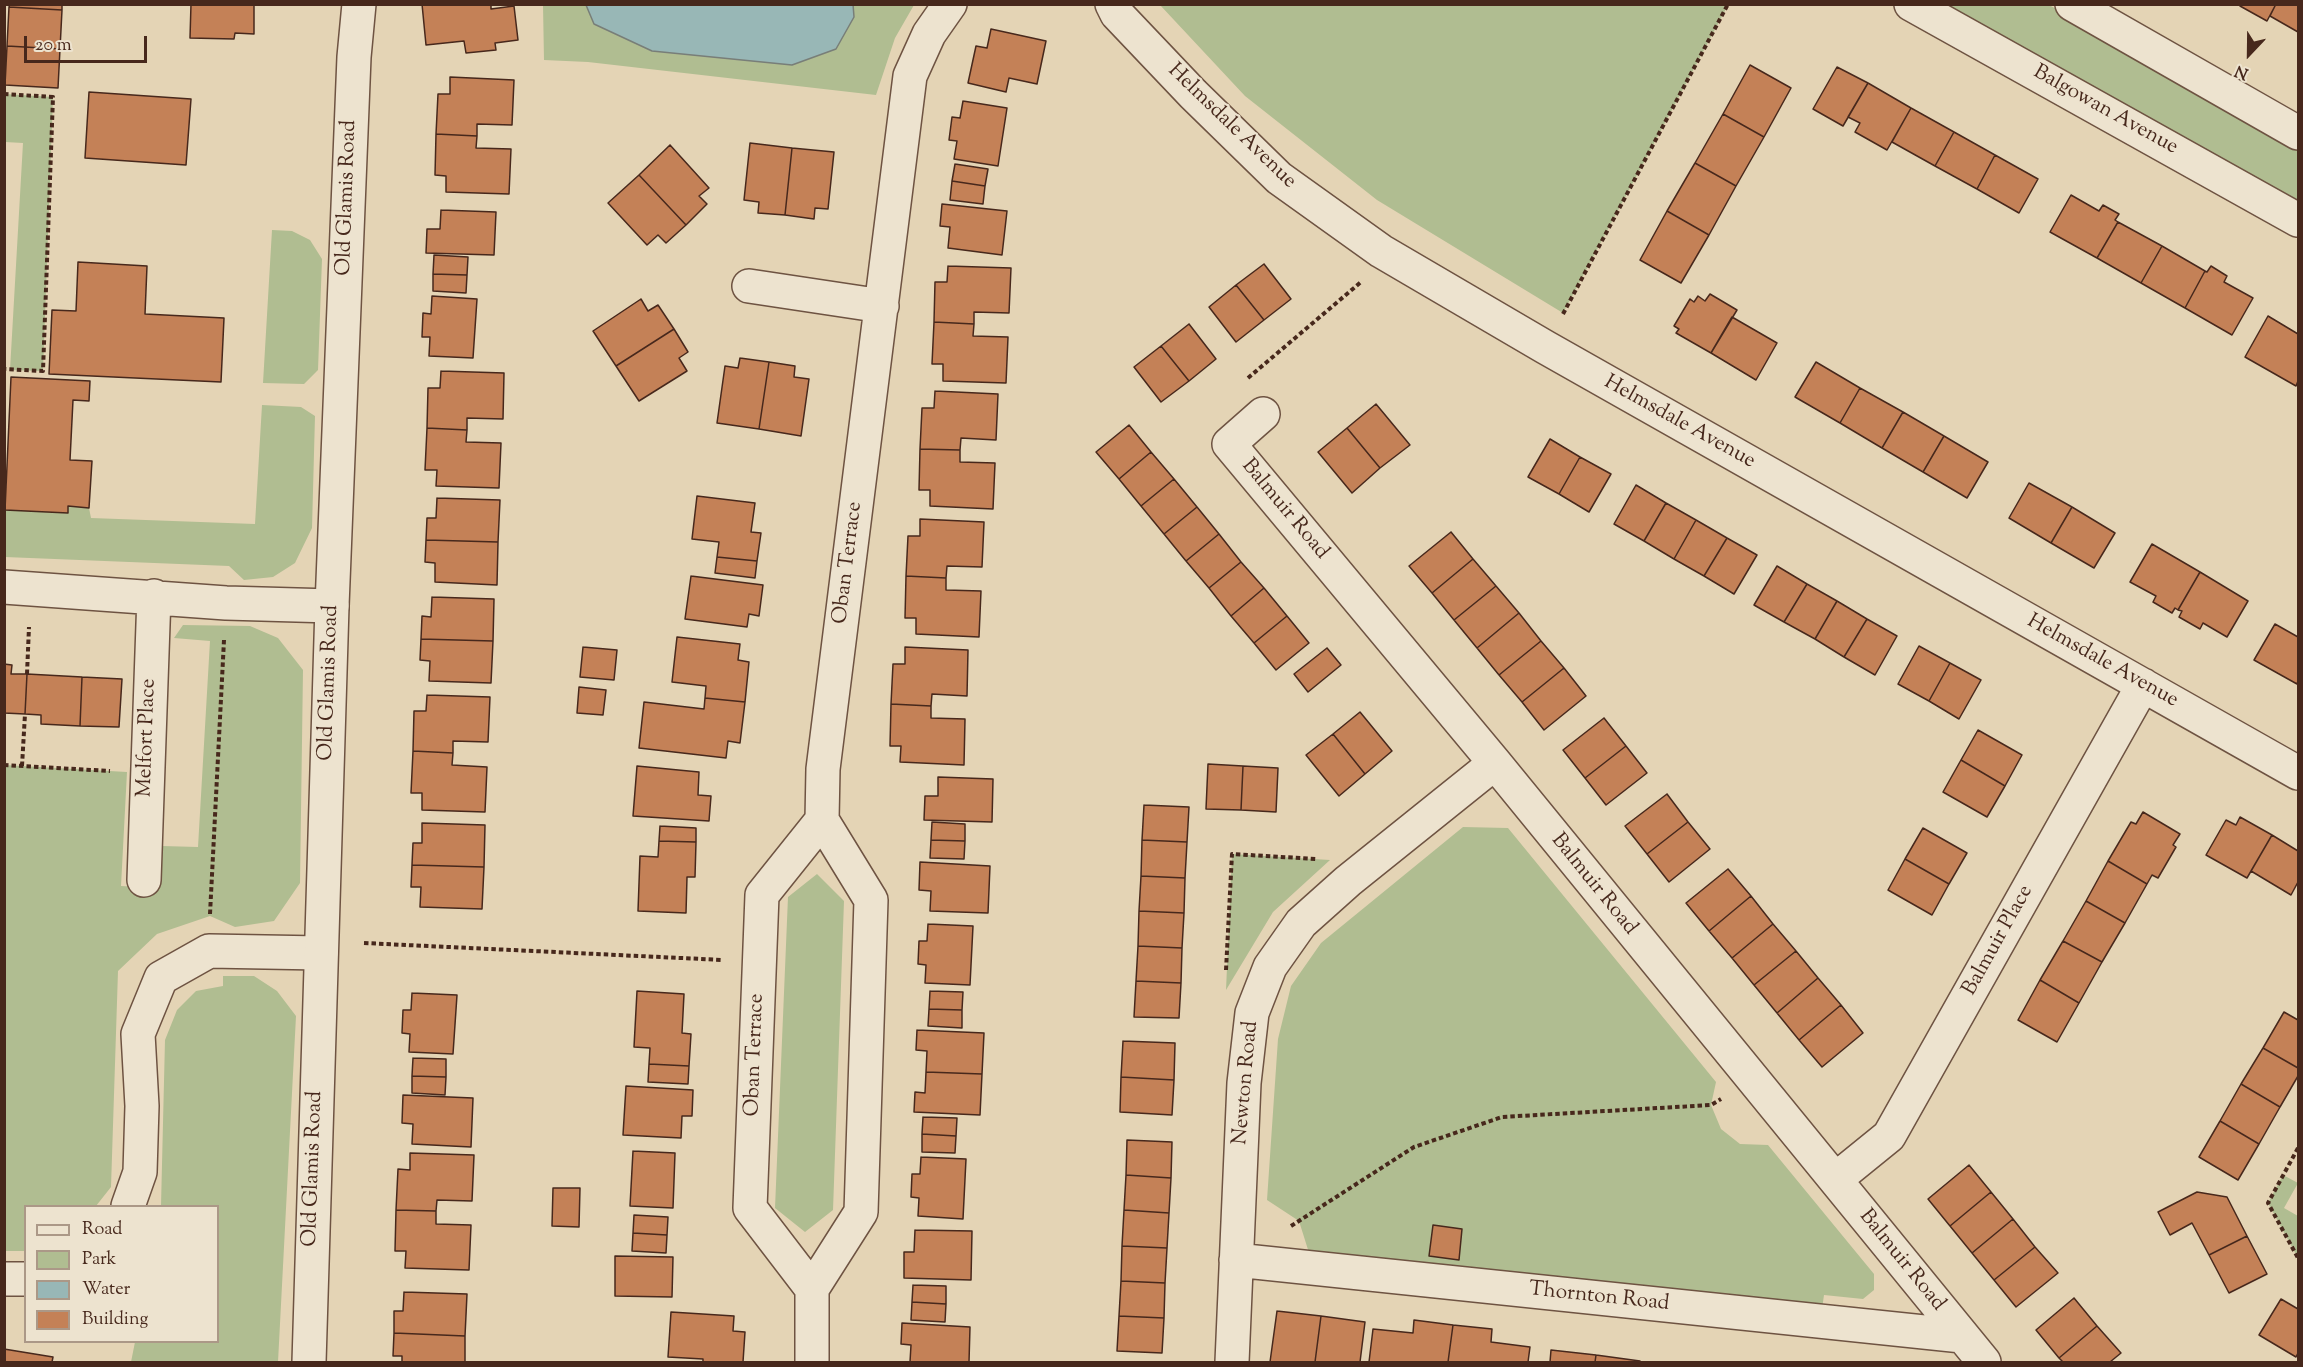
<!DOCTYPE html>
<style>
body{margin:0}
#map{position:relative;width:2303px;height:1367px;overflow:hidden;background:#e4d4b5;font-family:"Sorts Mill Goudy",serif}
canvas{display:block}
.frame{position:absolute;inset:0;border:6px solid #47281c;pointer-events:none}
.legend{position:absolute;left:24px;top:1205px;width:195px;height:138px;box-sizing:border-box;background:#ede3cf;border:2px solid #ab9887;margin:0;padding:8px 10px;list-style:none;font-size:18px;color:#47281c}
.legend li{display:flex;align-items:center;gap:12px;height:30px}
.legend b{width:30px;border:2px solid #ab9887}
.north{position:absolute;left:2219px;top:24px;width:60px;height:60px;-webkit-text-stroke:4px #ede3cf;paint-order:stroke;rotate:202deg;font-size:16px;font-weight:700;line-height:24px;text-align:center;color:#47281c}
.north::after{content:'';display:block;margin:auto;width:21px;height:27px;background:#47281c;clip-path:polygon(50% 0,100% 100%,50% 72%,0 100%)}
.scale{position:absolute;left:24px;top:36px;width:123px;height:27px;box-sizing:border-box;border:3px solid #47281c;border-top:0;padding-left:8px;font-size:18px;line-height:21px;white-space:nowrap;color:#47281c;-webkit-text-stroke:4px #ede3cf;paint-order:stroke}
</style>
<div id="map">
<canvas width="2303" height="1367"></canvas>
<div class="frame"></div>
<ul class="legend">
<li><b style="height:8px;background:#ede3cf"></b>Road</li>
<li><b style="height:16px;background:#b0bd91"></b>Park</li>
<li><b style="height:16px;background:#98b7b6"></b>Water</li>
<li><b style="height:16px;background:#c48157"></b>Building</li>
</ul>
<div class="north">N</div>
<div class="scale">20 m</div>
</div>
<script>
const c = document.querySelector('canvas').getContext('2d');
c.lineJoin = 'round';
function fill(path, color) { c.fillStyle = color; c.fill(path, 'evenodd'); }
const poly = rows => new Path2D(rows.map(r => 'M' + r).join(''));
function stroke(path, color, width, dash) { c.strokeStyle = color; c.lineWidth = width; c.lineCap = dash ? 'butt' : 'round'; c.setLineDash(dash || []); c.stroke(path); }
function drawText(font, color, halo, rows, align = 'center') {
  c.font = font + ' "Sorts Mill Goudy",serif'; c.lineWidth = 4.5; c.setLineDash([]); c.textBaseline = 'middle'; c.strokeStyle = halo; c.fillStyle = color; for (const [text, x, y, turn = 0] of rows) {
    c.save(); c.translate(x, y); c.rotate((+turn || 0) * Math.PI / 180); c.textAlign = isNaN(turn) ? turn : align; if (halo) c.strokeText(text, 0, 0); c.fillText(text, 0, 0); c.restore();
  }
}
fill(poly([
 [543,5,914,5,895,38,876,95,588,62,544,60],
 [1160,5,1728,5,1563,313,1377,200,1245,96],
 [1937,5,2049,5,2075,19,2298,145,2298,207],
 [4,94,53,97,43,371,10,370,23,143,5,142],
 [272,230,292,231,310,240,322,259,318,370,304,384,263,383],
 [262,405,301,407,315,416,312,528,295,563,273,577,244,580,229,566,5,557,5,510,67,513,68,506,89,508,91,518,255,524],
 [183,625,250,626,278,638,303,670,300,883,274,921,235,927,210,916,157,934,118,971,111,1187,96,1206,26,1206,25,1251,4,1251,4,765,127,772,121,886,159,888,162,846,198,847,210,641,174,638],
 [1463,827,1508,828,1716,1082,1711,1105,1721,1129,1740,1144,1768,1145,1874,1274,1874,1290,1863,1299,1824,1295,1822,1309,1310,1256,1299,1221,1267,1200,1278,1039,1291,986,1321,943],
 [1232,854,1330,860,1273,912,1226,990],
 [817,874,844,901,833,1210,805,1232,775,1208,788,897],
 [223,976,254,976,277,991,296,1016,278,1362,131,1362,135,1342,218,1342,218,1206,161,1206,165,1040,177,1010,196,991,223,986],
 [2283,1175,2298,1183,2284,1208,2298,1216,2298,1258,2268,1203]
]), '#b0bd91');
const water = poly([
 [853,4,854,17,836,49,792,65,652,51,594,24,586,5,853,4]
]);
fill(water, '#98b7b6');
stroke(water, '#787e78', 1.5);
const building = poly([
 [10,4,62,4,62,10,9,7,10,4],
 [191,4,254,4,254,34,235,33,234,39,190,38,191,4],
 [422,4,491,4,491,9,514,6,518,40,495,43,496,50,466,53,464,41,426,45,422,4],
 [2242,4,2276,4,2267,21,2240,6,2242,4],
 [2276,4,2298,4,2298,32,2270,16,2276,4],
 [9,7,62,10,60,49,7,46,9,7],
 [991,29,1046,41,1037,84,1009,78,1006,92,968,83,976,46,987,48,991,29],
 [7,46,60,49,58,88,5,85,7,46],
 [1750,65,1791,88,1764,137,1723,114,1750,65],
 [1837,67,1868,83,1843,126,1813,109,1837,67],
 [450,77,514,80,512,125,477,124,477,136,436,134,438,94,450,94,450,77],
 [1868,83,1911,108,1887,150,1855,132,1860,123,1848,117,1868,83],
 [89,92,191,99,186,165,85,158,89,92],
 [963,101,1007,108,998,166,954,159,957,141,949,140,952,117,960,118,963,101],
 [1911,108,1954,132,1935,166,1892,142,1911,108],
 [1723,114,1764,137,1736,186,1695,163,1723,114],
 [1954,132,1995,155,1977,189,1935,166,1954,132],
 [436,134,477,136,476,148,511,149,509,194,446,192,446,176,435,175,436,134],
 [750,143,792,148,785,215,758,213,759,202,744,200,750,143],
 [670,145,709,188,699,196,707,204,686,225,639,175,670,145],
 [792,148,834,152,828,209,815,208,814,219,785,215,792,148],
 [1995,155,2038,179,2019,213,1977,189,1995,155],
 [1695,163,1736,186,1709,235,1667,211,1695,163],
 [955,164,988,169,985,186,952,181,955,164],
 [639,175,686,225,666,243,658,235,647,245,608,203,639,175],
 [952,181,985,186,983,204,950,200,952,181],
 [2071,195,2099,211,2103,205,2119,214,2115,220,2118,222,2097,258,2050,232,2071,195],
 [942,204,1007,211,1002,255,948,248,950,227,940,226,942,204],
 [441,210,496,212,494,255,426,253,427,229,440,229,441,210],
 [1667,211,1709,235,1681,283,1640,260,1667,211],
 [2118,222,2162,246,2141,283,2097,258,2118,222],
 [2162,246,2205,271,2185,308,2141,283,2162,246],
 [434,255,468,257,467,275,433,274,434,255],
 [78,262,147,266,145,314,224,318,221,382,49,374,52,310,76,311,78,262],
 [1264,264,1291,299,1264,320,1236,285,1264,264],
 [948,266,1011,268,1009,313,974,312,974,324,934,322,935,282,947,282,948,266],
 [2211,266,2227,276,2224,282,2253,298,2232,335,2185,308,2205,271,2207,272,2211,266],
 [433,274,467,275,466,293,433,291,433,274],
 [1236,285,1264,320,1236,342,1209,307,1236,285],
 [1710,294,1737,310,1711,353,1676,333,1679,329,1674,326,1690,299,1694,302,1698,296,1705,301,1710,294],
 [432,296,477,299,473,358,429,356,430,337,422,337,423,313,431,314,432,296],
 [641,299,648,311,658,305,674,329,616,366,593,331,641,299],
 [2268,316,2298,334,2298,381,2296,386,2245,357,2268,316],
 [1732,317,1777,343,1756,380,1711,353,1732,317],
 [934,322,974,324,973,336,1008,337,1006,383,943,381,943,364,932,364,934,322],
 [1189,324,1216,359,1189,381,1161,346,1189,324],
 [674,329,688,352,679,358,687,371,639,401,616,366,674,329],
 [1161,346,1189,381,1161,402,1134,367,1161,346],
 [740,358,769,362,759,429,717,423,725,366,738,368,740,358],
 [769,362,795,366,794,377,809,379,801,436,759,429,769,362],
 [1816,362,1860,388,1840,423,1795,397,1816,362],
 [441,371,504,373,503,419,467,418,467,430,427,428,428,388,440,388,441,371],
 [11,377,90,381,89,401,73,400,70,460,92,461,89,508,68,506,68,513,5,510,11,377],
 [1860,388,1903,412,1882,448,1840,423,1860,388],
 [935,391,998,394,996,440,961,438,960,450,920,449,922,408,934,408,935,391],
 [1376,404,1410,445,1380,468,1347,428,1376,404],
 [1903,412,1944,436,1923,472,1882,448,1903,412],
 [1129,425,1151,452,1119,479,1096,452,1129,425],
 [427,428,467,430,466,442,501,443,499,488,436,486,437,470,425,470,427,428],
 [1347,428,1380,468,1352,493,1318,452,1347,428],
 [1944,436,1988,462,1967,498,1923,472,1944,436],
 [1550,439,1580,457,1559,494,1528,477,1550,439],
 [920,449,960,450,960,462,995,463,993,509,930,506,930,490,919,490,920,449],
 [1151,452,1174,479,1141,506,1119,479,1151,452],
 [1580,457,1611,474,1589,512,1559,494,1580,457],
 [1174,479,1197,507,1164,534,1141,506,1174,479],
 [2029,483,2072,507,2051,543,2009,518,2029,483],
 [1636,485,1666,503,1644,541,1614,524,1636,485],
 [697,496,755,503,751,532,761,533,757,561,717,557,719,542,692,539,697,496],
 [437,498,500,500,498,542,426,540,427,518,436,518,437,498],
 [1666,503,1696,520,1674,559,1644,541,1666,503],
 [1197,507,1219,534,1186,561,1164,534,1197,507],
 [2072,507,2115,533,2094,568,2051,543,2072,507],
 [920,519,984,522,982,567,947,566,946,578,906,576,908,536,920,536,920,519],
 [1696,520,1727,538,1704,576,1674,559,1696,520],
 [1451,532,1473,559,1432,593,1409,566,1451,532],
 [1219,534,1241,562,1209,588,1186,561,1219,534],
 [1727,538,1757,555,1734,594,1704,576,1727,538],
 [426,540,498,542,497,585,435,582,435,563,425,562,426,540],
 [2152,544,2200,572,2178,610,2175,608,2172,613,2153,602,2156,596,2130,582,2152,544],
 [717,557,757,561,755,578,715,573,717,557],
 [1473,559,1496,586,1454,620,1432,593,1473,559],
 [1241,562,1264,588,1231,616,1209,588,1241,562],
 [1777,566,1807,584,1784,622,1754,605,1777,566],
 [2200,572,2248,601,2227,637,2203,623,2200,629,2179,617,2182,611,2178,610,2200,572],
 [691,576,763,585,759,616,749,614,747,627,685,619,691,576],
 [906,576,946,578,946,590,981,591,979,637,916,634,916,618,905,618,906,576],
 [1807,584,1837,601,1815,639,1784,622,1807,584],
 [1496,586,1519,613,1477,648,1454,620,1496,586],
 [1264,588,1287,616,1254,643,1231,616,1264,588],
 [432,597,494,599,493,641,421,639,422,616,431,617,432,597],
 [1837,601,1867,619,1844,657,1815,639,1837,601],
 [1519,613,1541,641,1499,675,1477,648,1519,613],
 [1287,616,1309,643,1276,670,1254,643,1287,616],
 [1867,619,1897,636,1875,675,1844,657,1867,619],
 [2275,624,2298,637,2298,681,2297,684,2254,660,2275,624],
 [677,637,740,644,738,660,749,662,745,702,705,698,706,686,672,682,677,637],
 [421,639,493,641,491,683,429,681,430,661,420,660,421,639],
 [1541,641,1564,668,1522,702,1499,675,1541,641],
 [1919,646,1950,663,1929,701,1898,684,1919,646],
 [583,647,617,650,614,680,580,677,583,647],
 [905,647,968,650,967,696,932,694,931,706,891,704,893,664,905,664,905,647],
 [1327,648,1341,665,1308,692,1294,674,1327,648],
 [1950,663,1981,680,1959,719,1929,701,1950,663],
 [4,664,12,665,11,674,27,674,25,714,4,713,4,664],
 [1564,668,1586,696,1544,730,1522,702,1564,668],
 [27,674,82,677,80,726,41,724,41,715,25,714,27,674],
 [82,677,122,679,119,727,80,726,82,677],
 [579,687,606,690,603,715,577,713,579,687],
 [427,695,490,697,488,742,453,741,453,753,413,751,414,711,426,711,427,695],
 [705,698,745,702,740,743,728,741,726,758,639,748,644,702,704,709,705,698],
 [891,704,931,706,931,718,965,719,964,765,900,762,901,746,890,746,891,704],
 [1360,712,1392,751,1365,774,1333,734,1360,712],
 [1604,718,1626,746,1585,778,1563,750,1604,718],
 [1978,730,2022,755,2005,786,1961,760,1978,730],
 [1333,734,1365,774,1339,796,1306,755,1333,734],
 [1626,746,1647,773,1606,805,1585,778,1626,746],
 [413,751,453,753,452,765,487,767,485,812,422,810,422,793,411,793,413,751],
 [1961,760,2005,786,1987,817,1943,792,1961,760],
 [1208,764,1243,766,1241,810,1206,809,1208,764],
 [637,766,699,772,698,795,711,796,709,821,633,816,637,766],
 [1243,766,1278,768,1276,812,1241,810,1243,766],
 [938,777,993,779,992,822,924,820,925,796,938,796,938,777],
 [1667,794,1688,822,1647,854,1625,826,1667,794],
 [1144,805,1189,807,1187,842,1142,840,1144,805],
 [2143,812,2180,834,2173,845,2176,847,2158,878,2152,875,2147,884,2108,861,2131,822,2136,824,2143,812],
 [2240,817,2272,835,2247,878,2206,855,2226,820,2236,825,2240,817],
 [932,822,965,824,965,841,931,840,932,822],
 [1688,822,1710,849,1669,882,1647,854,1688,822],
 [422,823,485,825,484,867,412,865,413,843,422,843,422,823],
 [660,826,696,828,696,842,659,841,660,826],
 [1923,828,1967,853,1949,884,1905,859,1923,828],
 [2272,835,2298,851,2298,882,2291,895,2251,871,2272,835],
 [931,840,965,841,964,859,930,858,931,840],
 [1142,840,1187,842,1185,878,1141,876,1142,840],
 [659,841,696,842,695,877,687,877,686,913,638,911,640,856,658,857,659,841],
 [1905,859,1949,884,1932,915,1888,890,1905,859],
 [2108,861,2147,884,2125,923,2086,901,2108,861],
 [920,862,990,866,988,913,930,911,931,891,919,890,920,862],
 [412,865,484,867,482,909,420,907,421,887,411,887,412,865],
 [1728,869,1751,896,1709,931,1686,903,1728,869],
 [1141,876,1185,878,1184,913,1139,911,1141,876],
 [1751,896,1773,924,1732,958,1709,931,1751,896],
 [2086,901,2125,923,2102,962,2063,941,2086,901],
 [1139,911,1184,913,1182,948,1138,946,1139,911],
 [928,924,973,926,970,985,925,983,926,965,918,964,919,941,927,941,928,924],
 [1773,924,1796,951,1754,985,1732,958,1773,924],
 [2063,941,2102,962,2079,1003,2040,980,2063,941],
 [1138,946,1182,948,1181,983,1136,981,1138,946],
 [1796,951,1818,978,1777,1013,1754,985,1796,951],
 [1818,978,1841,1005,1799,1040,1777,1013,1818,978],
 [2040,980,2079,1003,2057,1042,2018,1020,2040,980],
 [1136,981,1181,983,1179,1018,1134,1017,1136,981],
 [637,991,684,994,682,1033,691,1034,689,1066,649,1064,650,1048,634,1047,637,991],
 [930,991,963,992,962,1010,929,1009,930,991],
 [412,993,457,995,453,1054,409,1052,410,1034,402,1033,403,1010,411,1010,412,993],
 [1841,1005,1863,1033,1822,1067,1799,1040,1841,1005],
 [929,1009,962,1010,962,1028,928,1026,929,1009],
 [2284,1012,2298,1020,2298,1068,2263,1048,2284,1012],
 [917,1030,984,1033,982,1074,926,1072,927,1051,916,1050,917,1030],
 [1123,1041,1175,1043,1174,1080,1121,1077,1123,1041],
 [2263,1048,2298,1068,2298,1076,2280,1107,2241,1084,2263,1048],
 [413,1058,446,1059,446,1077,412,1076,413,1058],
 [649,1064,689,1066,688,1084,648,1082,649,1064],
 [926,1072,982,1074,980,1115,914,1112,915,1092,925,1093,926,1072],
 [412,1076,446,1077,445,1095,412,1093,412,1076],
 [1121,1077,1174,1080,1172,1115,1120,1112,1121,1077],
 [2241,1084,2280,1107,2259,1144,2220,1121,2241,1084],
 [626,1086,693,1090,692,1116,682,1116,681,1138,623,1135,626,1086],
 [403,1095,473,1098,471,1147,412,1144,413,1124,402,1123,403,1095],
 [923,1117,957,1118,956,1136,922,1134,923,1117],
 [2220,1121,2259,1144,2238,1180,2199,1157,2220,1121],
 [922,1134,956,1136,955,1153,922,1152,922,1134],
 [1127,1140,1172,1142,1171,1178,1126,1175,1127,1140],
 [633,1151,675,1153,673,1208,630,1206,633,1151],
 [410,1153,474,1155,472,1201,437,1200,436,1211,396,1210,398,1169,410,1170,410,1153],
 [921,1157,966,1159,963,1219,918,1216,919,1198,911,1197,912,1174,920,1174,921,1157],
 [1969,1165,1991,1192,1950,1226,1928,1199,1969,1165],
 [1126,1175,1171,1178,1169,1213,1124,1210,1126,1175],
 [553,1188,580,1188,579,1227,552,1226,553,1188],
 [1991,1192,2013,1219,1972,1253,1950,1226,1991,1192],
 [2197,1192,2227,1197,2247,1236,2209,1255,2192,1223,2170,1235,2158,1212,2197,1192],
 [396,1210,436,1211,436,1224,471,1225,469,1270,405,1268,406,1251,395,1251,396,1210],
 [1124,1210,1169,1213,1167,1248,1122,1246,1124,1210],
 [634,1215,668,1217,667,1235,633,1233,634,1215],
 [2013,1219,2035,1247,1994,1280,1972,1253,2013,1219],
 [1433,1225,1462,1229,1459,1260,1429,1256,1433,1225],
 [915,1230,972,1231,971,1280,904,1278,904,1252,914,1252,915,1230],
 [633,1233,667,1235,666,1253,632,1251,633,1233],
 [2247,1236,2267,1274,2229,1293,2209,1255,2247,1236],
 [1122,1246,1167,1248,1165,1283,1121,1281,1122,1246],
 [2035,1247,2058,1273,2016,1307,1994,1280,2035,1247],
 [615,1256,673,1257,672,1297,615,1296,615,1256],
 [1121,1281,1165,1283,1164,1318,1119,1316,1121,1281],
 [913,1285,946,1286,946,1304,912,1302,913,1285],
 [404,1292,467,1294,465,1336,394,1333,394,1311,403,1311,404,1292],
 [2074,1298,2097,1326,2059,1358,2036,1330,2074,1298],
 [2281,1299,2298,1309,2298,1353,2296,1357,2259,1335,2281,1299],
 [912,1302,946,1304,945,1322,911,1320,912,1302],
 [1277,1311,1321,1316,1315,1362,1270,1362,1277,1311],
 [671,1312,734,1316,733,1331,745,1332,743,1362,703,1362,703,1359,668,1357,671,1312],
 [1119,1316,1164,1318,1162,1353,1117,1351,1119,1316],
 [1321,1316,1365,1322,1360,1362,1315,1362,1321,1316],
 [1414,1320,1453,1325,1448,1362,1369,1362,1373,1329,1413,1333,1414,1320],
 [902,1323,970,1327,969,1362,910,1362,911,1345,901,1344,902,1323],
 [1453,1325,1492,1329,1491,1342,1530,1347,1528,1362,1448,1362,1453,1325],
 [2097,1326,2121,1353,2110,1362,2063,1362,2059,1358,2097,1326],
 [394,1333,465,1336,465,1362,402,1362,402,1356,393,1356,394,1333],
 [4,1349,53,1357,52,1362,4,1362,4,1349],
 [1551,1350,1596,1355,1595,1362,1550,1362,1551,1350],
 [1596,1355,1640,1361,1640,1362,1595,1362,1596,1355]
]);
fill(building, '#c48157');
stroke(building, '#47281c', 1.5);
const minor = poly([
 [1112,4,1117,14,1193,94,1279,178,1381,251,1545,347,2298,773],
 [749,286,882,306],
 [1263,414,1229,444,1495,763,1984,1362],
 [4,587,226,603,332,606],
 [822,820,762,895,750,1208,812,1289,861,1212,871,900,822,820,823,769,910,76,929,34,950,4],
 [144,880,154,596],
 [1836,1179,1889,1136,2143,685],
 [128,1206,140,1172,142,1106,138,1034,161,978,209,951,321,953],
 [1236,1260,1962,1336],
 [4,1279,26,1279],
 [812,1289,812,1362],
 [1232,1362,1244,1083,1252,1013,1270,967,1301,923,1348,881,1495,763]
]);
const tertiary = poly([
 [1911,4,2298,220],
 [2072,4,2298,133],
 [309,1362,332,606,354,57,359,4]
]);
stroke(minor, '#6e5342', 36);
stroke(tertiary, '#6e5342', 36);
stroke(poly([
 [4,94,53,97,43,371,4,369],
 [1563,314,1728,4],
 [1248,378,1361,282],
 [27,674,29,627],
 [4,765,110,771],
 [22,766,25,714],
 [210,914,224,640],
 [364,943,723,960],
 [1226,970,1232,854,1316,859],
 [2298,1148,2268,1203,2298,1258],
 [1291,1226,1414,1147,1502,1117,1711,1105,1721,1099]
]), '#47281c', 4, [4.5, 3]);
stroke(minor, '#ede3cf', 33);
stroke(tertiary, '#ede3cf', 33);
drawText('21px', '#47281c', '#ede3cf', [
 ["Balgowan Avenue",2105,111,29],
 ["Helmsdale Avenue",1231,127,44],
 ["Old Glamis Road",348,198,-88],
 ["Helmsdale Avenue",1679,423,29],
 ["Balmuir Road",1284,510,50],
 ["Oban Terrace",849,563,-83],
 ["Helmsdale Avenue",2102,662,29],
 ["Old Glamis Road",330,683,-88],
 ["Melfort Place",148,738,-88],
 ["Balmuir Road",1593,885,51],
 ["Balmuir Place",1999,941,-61],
 ["Oban Terrace",756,1055,-88],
 ["Newton Road",1247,1083,-85],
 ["Old Glamis Road",314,1169,-88],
 ["Balmuir Road",1901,1261,51],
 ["Thornton Road",1599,1298,6]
]);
</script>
